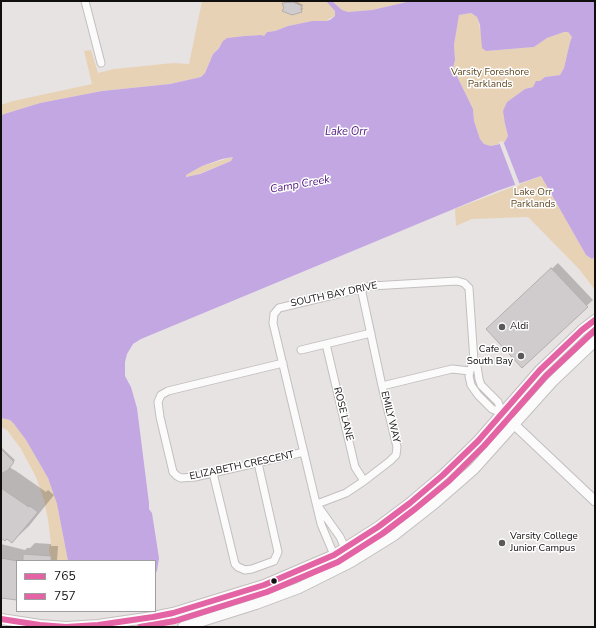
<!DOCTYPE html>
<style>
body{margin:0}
#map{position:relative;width:596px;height:628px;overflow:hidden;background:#e8e3e3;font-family:"Nunito Sans",sans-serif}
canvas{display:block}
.frame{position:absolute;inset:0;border:2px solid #110e0e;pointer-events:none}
.legend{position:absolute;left:16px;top:560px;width:140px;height:52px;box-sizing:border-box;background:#fff;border:1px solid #a09f9f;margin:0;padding:5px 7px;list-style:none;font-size:12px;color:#110e0e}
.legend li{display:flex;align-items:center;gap:8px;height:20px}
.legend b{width:20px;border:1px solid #a09f9f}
</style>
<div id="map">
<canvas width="596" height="628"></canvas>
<div class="frame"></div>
<ul class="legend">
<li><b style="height:5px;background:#e463a4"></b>765</li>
<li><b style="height:5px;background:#e463a4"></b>757</li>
</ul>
</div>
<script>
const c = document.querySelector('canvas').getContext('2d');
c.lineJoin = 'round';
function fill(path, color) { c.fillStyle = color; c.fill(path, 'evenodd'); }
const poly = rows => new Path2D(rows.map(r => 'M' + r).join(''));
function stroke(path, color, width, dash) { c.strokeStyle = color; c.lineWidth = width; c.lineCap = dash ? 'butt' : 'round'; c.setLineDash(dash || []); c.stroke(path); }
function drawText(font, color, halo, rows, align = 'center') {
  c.font = font + ' "Nunito Sans",sans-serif'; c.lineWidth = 3; c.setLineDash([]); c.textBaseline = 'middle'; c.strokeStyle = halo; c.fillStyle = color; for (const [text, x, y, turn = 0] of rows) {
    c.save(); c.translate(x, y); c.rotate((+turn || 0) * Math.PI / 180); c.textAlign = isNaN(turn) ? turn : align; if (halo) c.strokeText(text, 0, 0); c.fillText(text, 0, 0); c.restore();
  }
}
fill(poly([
 [202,1,326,1,334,8,336,14,335,16,325,21,312,21,288,26,275,31,267,32,264,36,261,35,245,36,227,38,213,54,205,73,201,77,170,84,102,91,40,103,1,115,1,105,13,101,92,84,84,51,91,50,98,73,114,69,173,63,189,64],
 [332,1,411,1,372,10,348,12,342,10],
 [471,13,477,17,486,51,534,47,547,38,564,32,568,32,572,37,570,42,564,68,560,75,545,77,533,87,525,89,507,102,505,124,508,136,504,143,500,144,491,146,484,144,480,139,474,121,473,109,453,68,455,60,454,45,459,15],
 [233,157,231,161,199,174,186,177,186,175,202,166],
 [541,176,586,255,592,259,595,257,595,290,579,269,528,217,472,219,456,226,455,209],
 [1,418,10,420,14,424,26,440,48,478,57,504,68,561,50,561,49,547,51,544,48,520,44,500,36,477,21,449,7,430,1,427]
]), '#e8d2b6');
fill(poly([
 [326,1,332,1,342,10,348,12,372,10,411,1,595,1,595,257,592,259,586,255,541,176,497,191,141,339,133,344,127,354,125,362,125,376,131,387,137,408,149,503,149,509,152,513,159,558,157,571,155,574,155,561,68,561,57,504,48,478,26,440,14,424,10,420,1,418,1,115,40,103,102,91,170,84,201,77,205,73,213,54,219,48,223,41,227,38,245,36,261,35,264,36,267,32,275,31,288,26,312,21,325,21,330,20,335,16,335,11],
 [471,13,477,17,480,25,482,48,486,51,534,47,547,38,564,32,568,32,572,37,570,42,564,68,560,75,545,77,540,81,536,81,533,87,525,89,507,102,503,111,505,124,508,136,504,143,500,144,491,146,484,144,480,139,474,121,473,109,453,68,455,60,454,45,459,15],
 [233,157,231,161,200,174,186,177,186,175,202,166,222,159]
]), '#c3a7e2');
fill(poly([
 [503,141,520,185,516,187,499,142],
 [119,611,143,611,146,625,133,627,115,627,112,612]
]), '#e8e3e3');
fill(poly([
 [296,1,303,5,302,7,303,9,301,11,285,8,284,4,285,2],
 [558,263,593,300,522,366,493,324],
 [1,447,15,460,9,467,16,471,46,492,48,490,54,495,29,526,12,542,7,538,1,537],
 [35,543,51,544,51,546,58,546,57,561,17,561,17,599,1,597,1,544,25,550,27,548,30,548]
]), '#0003');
const building = poly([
 [293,2,302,6,301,9,302,12,292,15,282,11,284,8,282,3,293,2],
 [551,268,588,307,522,368,486,329,551,268],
 [1,449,14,462,8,470,1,474,1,449],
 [1,488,29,507,30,506,38,512,12,543,7,539,5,541,1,538,1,488],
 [23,554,51,556,51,561,23,561,23,554],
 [1,558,17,561,17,600,1,598,1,558]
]);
fill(building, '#d0cccd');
stroke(building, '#b2aeaf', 1);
const minor = poly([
 [85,1,101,63],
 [326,344,355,467,364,481],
 [301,350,371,333],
 [474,361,470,371,469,376,471,385,478,395,492,409,502,413],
 [283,363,168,391,161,395,158,402,160,417,173,472,177,476,181,478,195,477,304,452],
 [382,386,452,369,470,371],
 [213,473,235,564,238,567,245,570,252,569,274,561,278,552,258,463],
 [317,504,346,493,364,481,390,461,396,455,397,447,382,386,361,288],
 [318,506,340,537,345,548],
 [334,555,321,524,273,323,274,314,279,308,371,286,457,281,464,283,469,288,474,361,477,366,479,379,481,385,498,402,502,413]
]);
const tertiary = poly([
 [502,413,595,501]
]);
const secondary = poly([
 [1,619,40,625,66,627,98,625,153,617,173,613,264,585,334,555,378,527,410,503,443,475,478,441,540,370,582,330,595,320],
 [183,627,256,604,299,588,351,562,393,536,435,503,474,469,552,382,595,341]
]);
stroke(minor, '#c3bfbf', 9);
stroke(tertiary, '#c3bfbf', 11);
stroke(secondary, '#c3bfbf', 12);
stroke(minor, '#fcfbfb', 7);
stroke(tertiary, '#fcfbfb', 9);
stroke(secondary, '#fcfbfb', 10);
stroke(poly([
 [1,619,40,625,66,627,98,625,153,617,173,613,264,585,334,555,378,527,410,503,443,475,478,441,540,370,582,330,595,320]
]), '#e463a4', 6);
stroke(poly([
 [140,627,175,621,267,592,338,562,382,534,415,509,449,481,484,446,546,376,595,330]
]), '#e463a4', 6);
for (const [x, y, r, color] of [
 [502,327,4,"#5c5959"],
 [521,356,4,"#5c5959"],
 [502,543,4,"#5c5959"],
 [274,581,3.5,"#110e0e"]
]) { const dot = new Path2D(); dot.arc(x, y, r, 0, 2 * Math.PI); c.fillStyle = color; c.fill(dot); stroke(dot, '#fff', 1.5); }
drawText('10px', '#5f4822', '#fff', [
 ["Varsity Foreshore",490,73],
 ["Parklands",490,85],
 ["Lake Orr",533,193],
 ["Parklands",533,205]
]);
drawText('10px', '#110e0e', '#fff', [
 ["SOUTH BAY DRIVE",334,295,-12],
 ["ROSE LANE",343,414,76],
 ["EMILY WAY",390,417,76],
 ["ELIZABETH CRESCENT",242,466,-12]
]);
drawText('10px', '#110e0e', '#fff', [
 ["Aldi",510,327],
 ["Cafe on",513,350,"right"],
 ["South Bay",513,362,"right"],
 ["Varsity College",510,537],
 ["Junior Campus",510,549]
], 'left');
drawText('italic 11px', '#4e177b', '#fff', [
 ["Lake Orr",346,132],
 ["Camp Creek",300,185,-10]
]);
</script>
